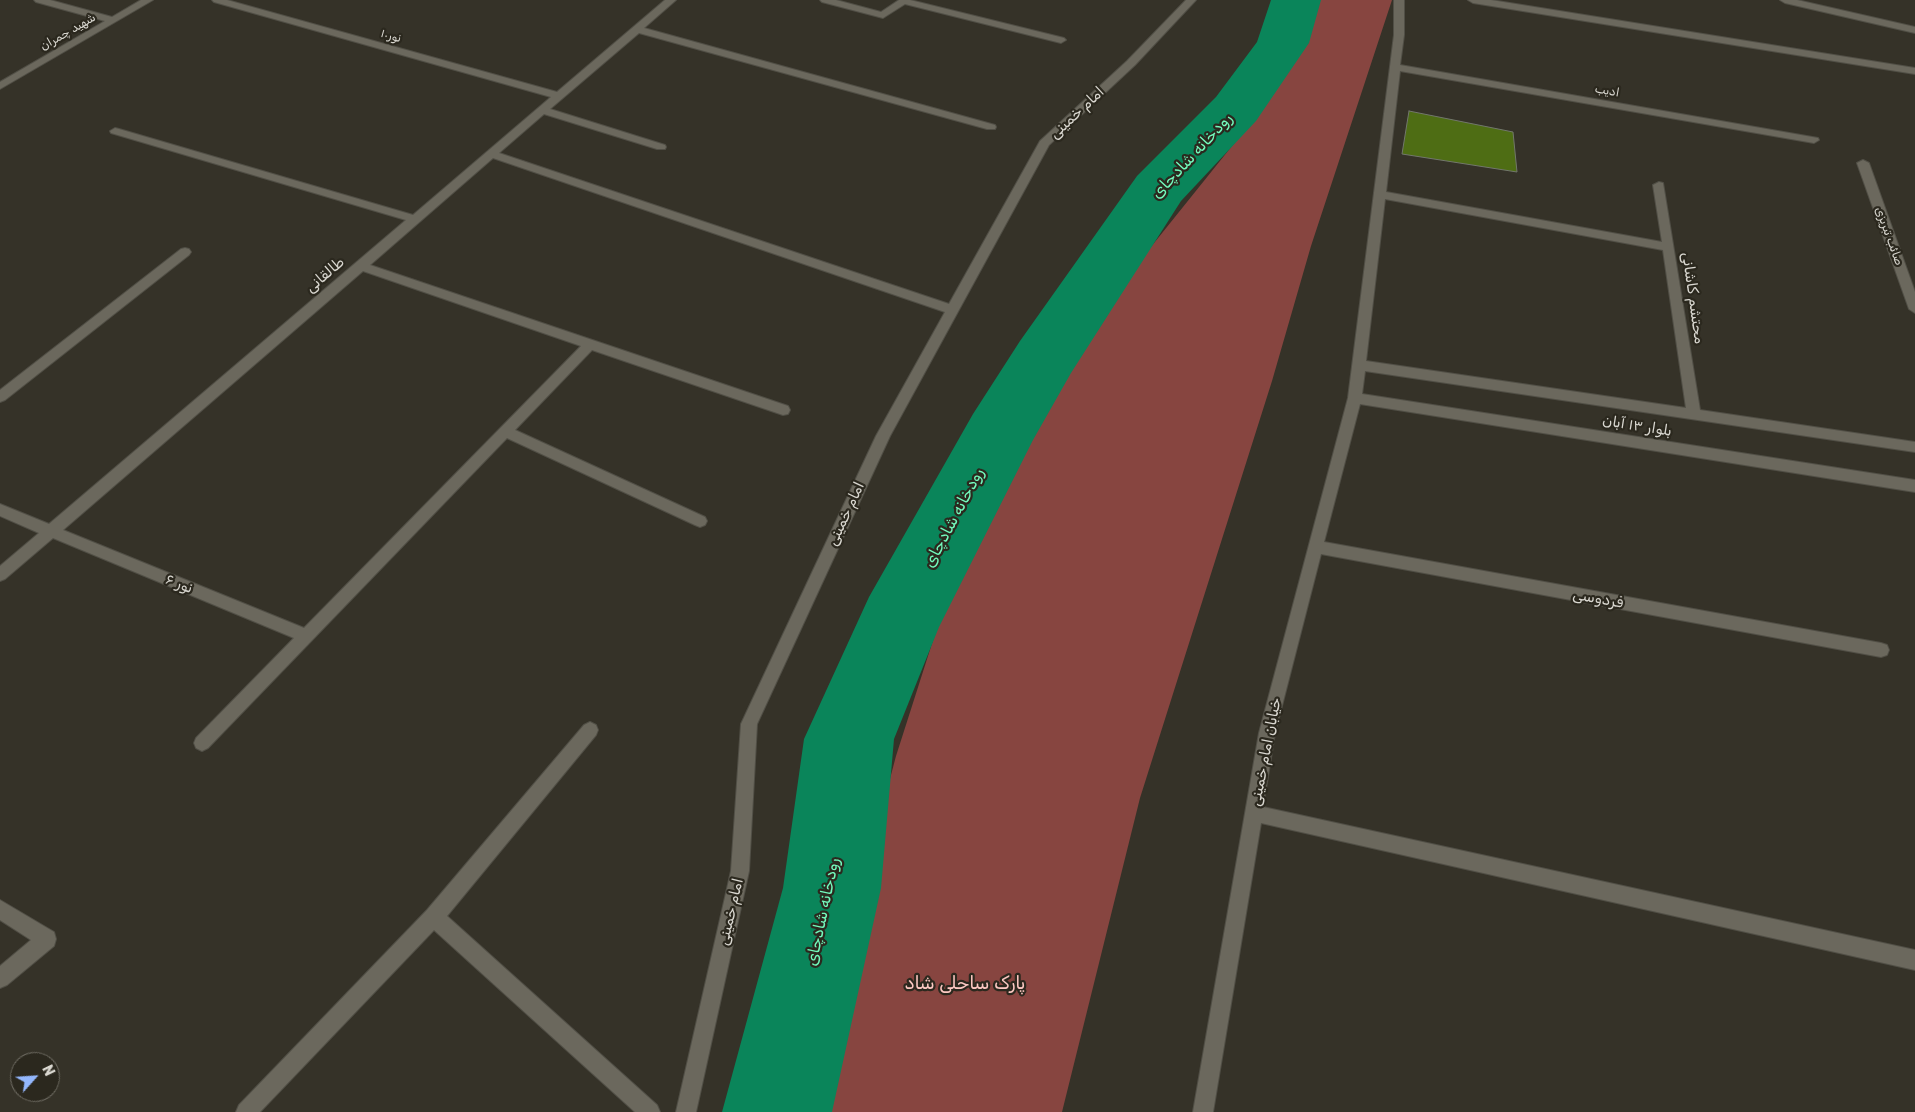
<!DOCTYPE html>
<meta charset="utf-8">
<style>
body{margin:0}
#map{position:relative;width:1915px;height:1112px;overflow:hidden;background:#353228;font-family:Rubik,sans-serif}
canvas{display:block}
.north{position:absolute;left:10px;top:1052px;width:50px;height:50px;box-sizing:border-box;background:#2b281e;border:1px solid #716e65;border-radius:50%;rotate:64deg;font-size:14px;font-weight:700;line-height:20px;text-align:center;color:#d9d7d0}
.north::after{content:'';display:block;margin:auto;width:18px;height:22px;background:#93b7fd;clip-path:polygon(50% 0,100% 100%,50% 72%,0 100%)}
</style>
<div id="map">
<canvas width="1915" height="1112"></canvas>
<div class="north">N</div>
</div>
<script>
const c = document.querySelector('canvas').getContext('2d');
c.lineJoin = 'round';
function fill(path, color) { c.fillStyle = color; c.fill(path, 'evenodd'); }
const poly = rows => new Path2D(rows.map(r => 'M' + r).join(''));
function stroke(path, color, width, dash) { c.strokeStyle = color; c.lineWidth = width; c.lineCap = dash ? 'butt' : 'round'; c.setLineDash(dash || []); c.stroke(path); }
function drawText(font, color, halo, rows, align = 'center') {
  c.font = font + ' Rubik,Vazirmatn,sans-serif'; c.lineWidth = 4.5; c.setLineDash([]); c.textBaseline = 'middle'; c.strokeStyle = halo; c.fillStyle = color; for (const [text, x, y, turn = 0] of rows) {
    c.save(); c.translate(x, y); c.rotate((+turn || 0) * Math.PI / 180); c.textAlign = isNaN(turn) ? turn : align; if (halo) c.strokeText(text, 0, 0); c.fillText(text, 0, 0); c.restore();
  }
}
fill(poly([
 [1317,0,1392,0,1311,246,1272,381,1140,798,1062,1112,791,1112,824,1030,896,756,999,434,1045,358,1138,263,1236,141,1308,20]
]), '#874540');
fill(poly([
 [1271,0,1321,0,1309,43,1256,121,1181,201,1071,373,1033,440,939,627,894,739,881,888,832,1112,722,1112,783,888,804,739,869,597,973,414,1020,341,1137,176,1216,97,1257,42,1271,0]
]), '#0a855a');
const building = poly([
 [1409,111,1513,132,1517,172,1402,154,1409,111]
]);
fill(building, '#4e6d14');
stroke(building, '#72776c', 1);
const minor = poly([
 [34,0,50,0,112,17,141,0,153,0,0,89,0,82,105,21,36,2,34,0],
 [212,0,227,0,557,92,665,0,676,0,644,28,995,125,996,127,995,129,987,129,639,33,550,109,665,145,666,147,665,149,657,149,544,114,499,153,949,304,1040,141,1127,61,1186,0,1196,0,1135,65,1049,145,890,436,757,724,749,871,696,1112,676,1112,731,871,741,724,876,436,945,312,493,158,370,265,788,406,790,410,788,414,783,415,592,350,515,430,705,517,707,521,705,525,700,527,695,525,507,438,208,748,202,751,196,748,194,743,196,738,294,638,53,538,5,579,0,581,0,566,39,533,0,516,0,504,49,524,406,220,111,133,110,131,115,128,119,129,413,215,551,97,214,2,212,0],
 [363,271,581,346,304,628,63,530,363,271],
 [820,0,836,0,881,12,899,0,910,0,1064,38,1066,40,1061,43,905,4,883,18,822,2,820,0],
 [1394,0,1404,0,1404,35,1400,65,1818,138,1819,140,1814,143,1400,71,1386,192,1662,242,1653,185,1659,182,1663,183,1700,410,1915,442,1915,452,1365,371,1362,394,1915,480,1915,492,1360,404,1324,542,1881,643,1887,645,1889,650,1887,655,1881,657,1321,554,1275,733,1263,807,1915,950,1915,970,1261,823,1213,1112,1193,1112,1259,733,1348,398,1394,35,1394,0],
 [1385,199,1663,250,1686,408,1366,361,1385,199],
 [1468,0,1491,0,1915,68,1915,74,1473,3,1468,0],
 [1780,0,1797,0,1915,27,1915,33,1785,3,1780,0],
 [1863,160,1869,163,1915,292,1915,313,1909,309,1857,163,1863,160],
 [185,248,189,249,191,252,189,255,5,400,0,402,0,390,181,249,185,248],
 [590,722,596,725,598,730,596,735,447,916,657,1105,660,1112,635,1112,434,930,260,1112,236,1112,239,1105,427,910,584,725,590,722],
 [0,900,54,932,56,939,54,946,7,985,0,988,0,966,31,940,0,920,0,900]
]);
stroke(minor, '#514f46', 2);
fill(minor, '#6b685d');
drawText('12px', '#d9d7d0', '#2b281e', [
 ["شهید چمران",68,32,-30],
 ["نور۱۰",391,36,16],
 ["ادیب",1607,91,10],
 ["صائب تبریزی",1889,236,70]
]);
drawText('15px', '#d9d7d0', '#2b281e', [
 ["امام خمینی",1077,113,-43],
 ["طالقانی",325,275,-41],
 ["محتشم کاشانی",1693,298,82],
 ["بلوار ۱۳ آبان",1637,426,9],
 ["امام خمینی",846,514,-65],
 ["نور ۶",179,584,22],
 ["فردوسی",1598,599,10],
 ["خیابان امام خمینی",1266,752,-79],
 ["امام خمینی",731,912,-77]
]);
drawText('italic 16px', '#73fabd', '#2b281e', [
 ["رودخانه شادچای",1192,156,-47],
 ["رودخانه شادچای",954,518,-62],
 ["رودخانه شادچای",823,912,-78]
]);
drawText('18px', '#fcc8c2', '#2b281e', [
 ["پارک ساحلی شاد",965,984]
]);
</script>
